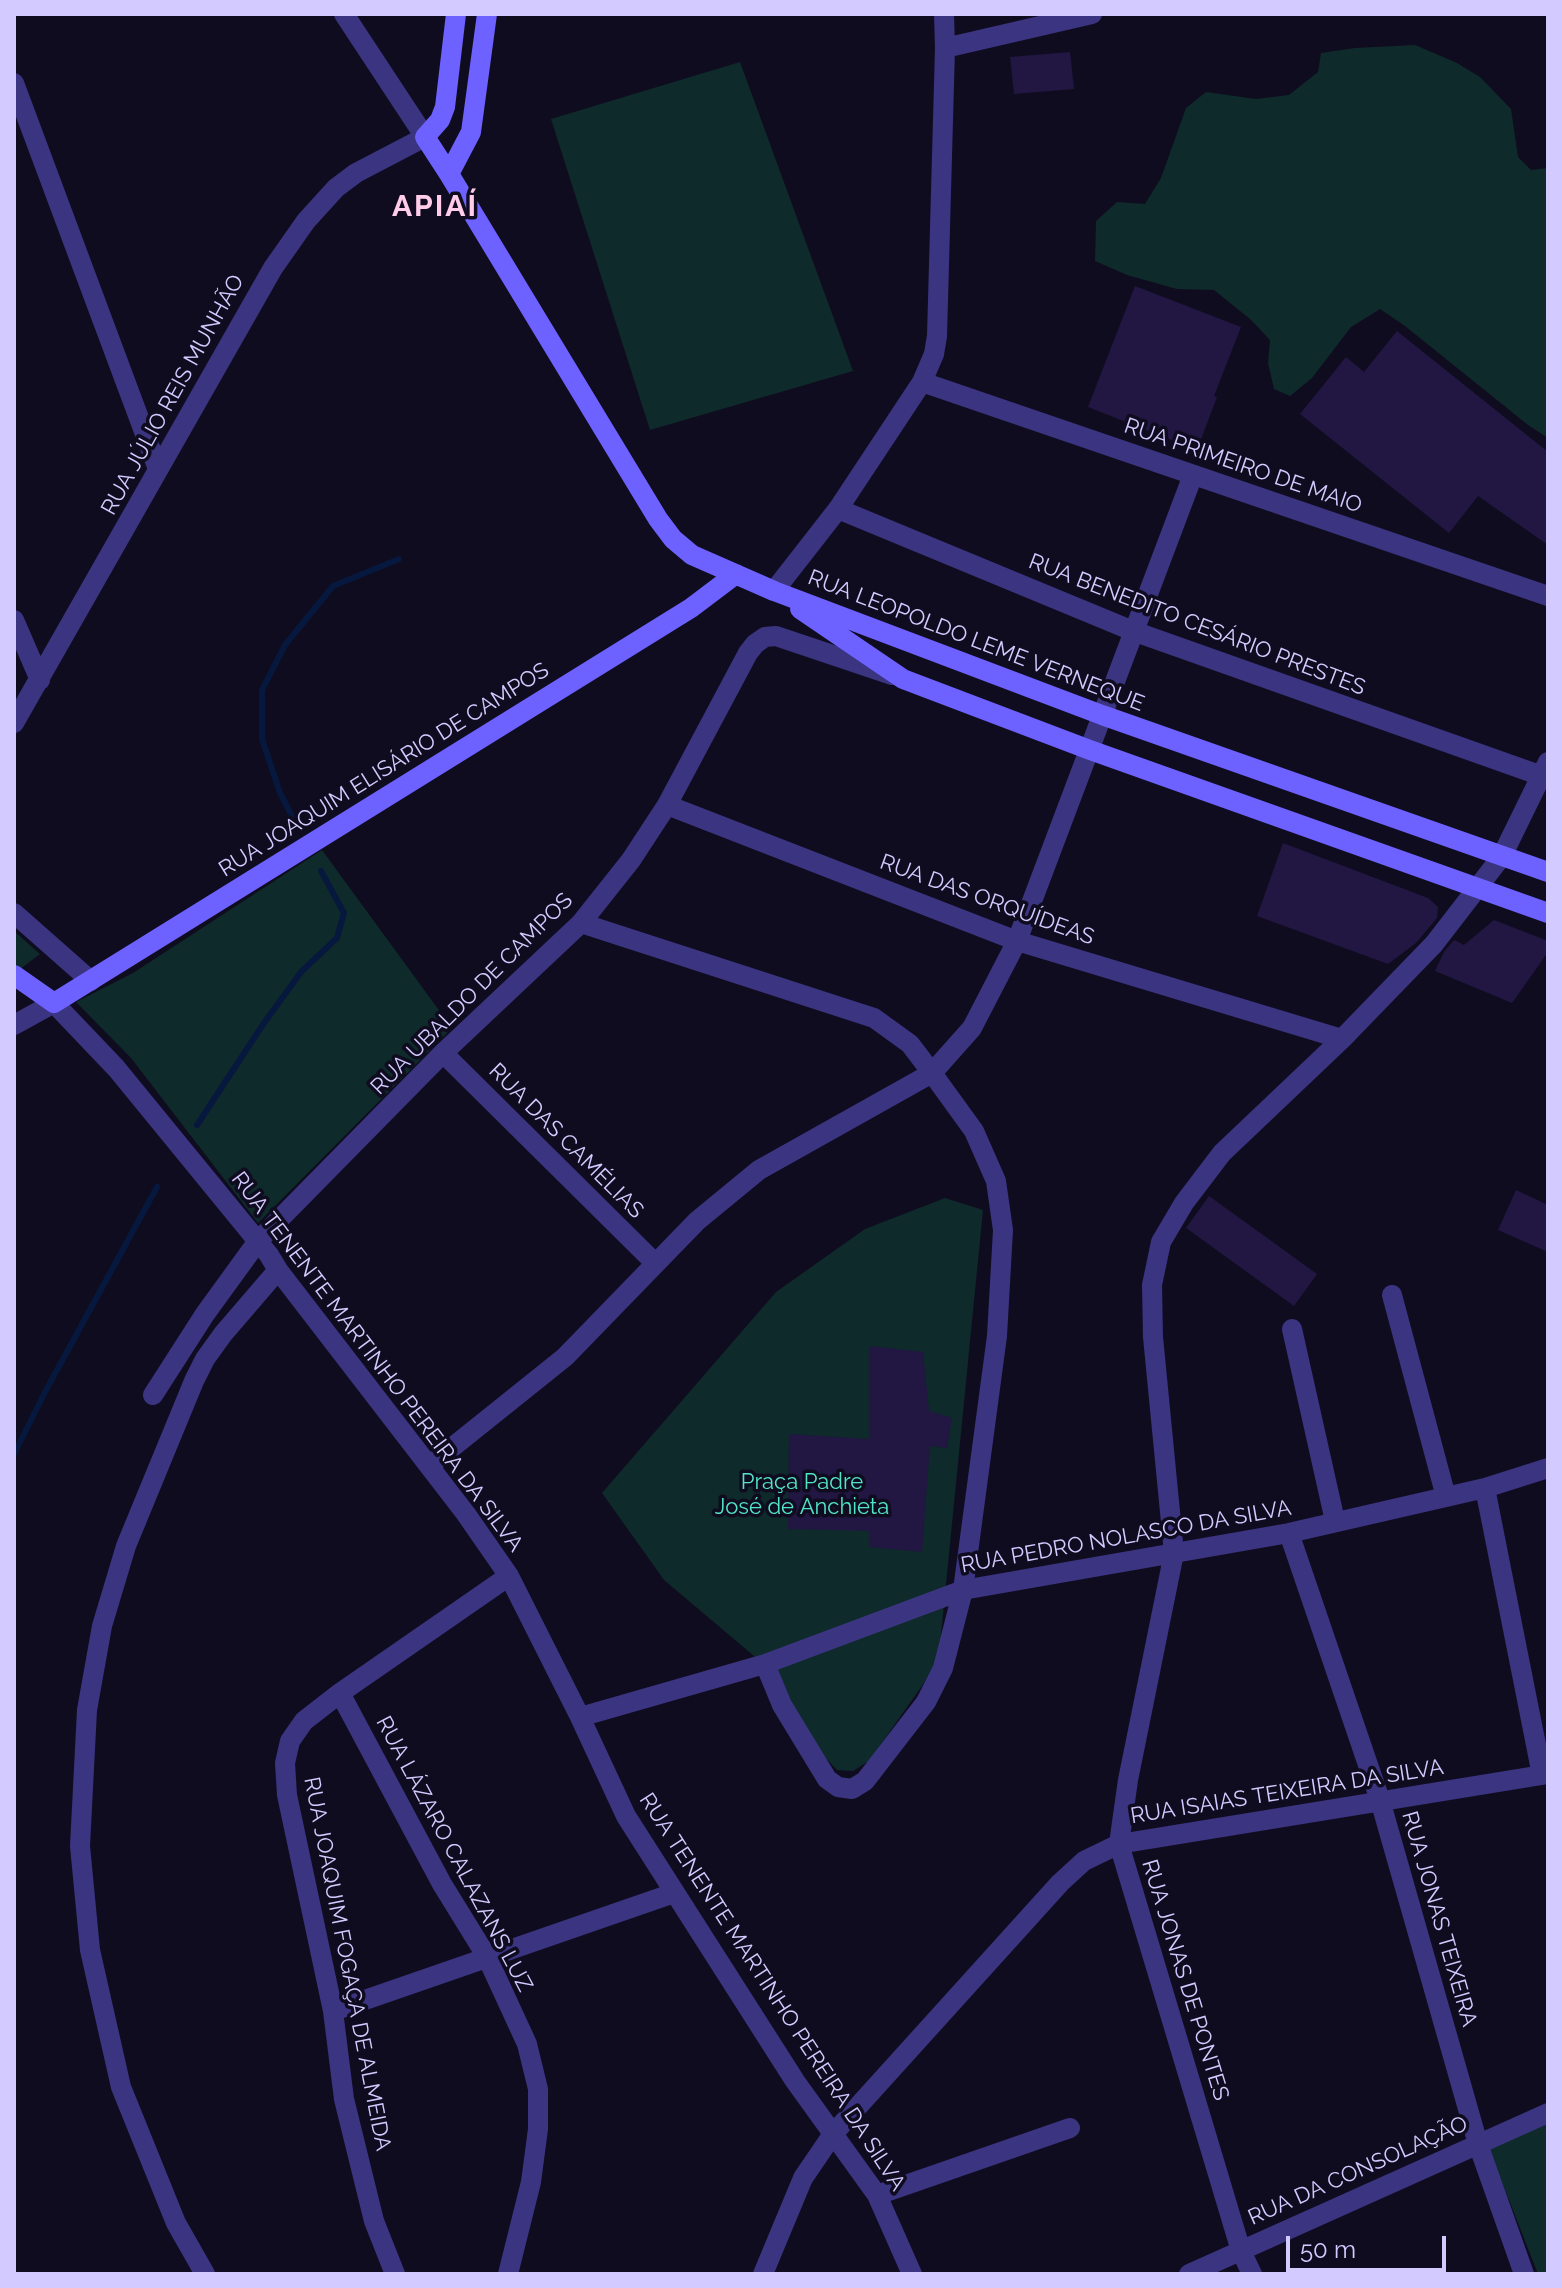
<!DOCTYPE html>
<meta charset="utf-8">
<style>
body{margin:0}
#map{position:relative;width:1562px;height:2288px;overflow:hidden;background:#100c20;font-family:Raleway,sans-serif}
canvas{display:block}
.frame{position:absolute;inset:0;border:16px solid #d3cbff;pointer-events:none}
.scale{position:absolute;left:1286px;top:2236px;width:160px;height:36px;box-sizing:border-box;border:4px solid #d3cbff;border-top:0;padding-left:10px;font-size:24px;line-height:28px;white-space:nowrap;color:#d3cbff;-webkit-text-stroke:6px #100c20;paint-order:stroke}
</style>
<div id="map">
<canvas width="1562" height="2288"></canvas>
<div class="frame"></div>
<div class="scale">50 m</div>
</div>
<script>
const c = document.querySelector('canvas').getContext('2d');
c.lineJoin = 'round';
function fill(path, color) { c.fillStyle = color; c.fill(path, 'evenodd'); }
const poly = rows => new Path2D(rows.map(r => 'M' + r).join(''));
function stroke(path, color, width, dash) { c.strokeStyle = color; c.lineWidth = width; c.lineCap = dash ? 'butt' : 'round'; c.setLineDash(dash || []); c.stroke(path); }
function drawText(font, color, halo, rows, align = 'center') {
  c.font = font + ' Raleway,sans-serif'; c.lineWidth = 7; c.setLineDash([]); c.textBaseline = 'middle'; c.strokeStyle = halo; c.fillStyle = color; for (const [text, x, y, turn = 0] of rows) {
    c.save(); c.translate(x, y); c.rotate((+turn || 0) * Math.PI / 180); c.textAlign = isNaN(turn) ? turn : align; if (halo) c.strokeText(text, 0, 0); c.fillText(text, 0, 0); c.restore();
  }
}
fill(poly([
 [1415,45,1457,63,1480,77,1511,109,1518,157,1531,170,1548,168,1548,438,1528,425,1405,326,1380,309,1351,327,1312,378,1290,396,1274,389,1268,363,1270,340,1250,319,1214,290,1177,289,1127,275,1095,261,1096,221,1117,202,1145,204,1161,178,1186,108,1206,92,1256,99,1289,95,1318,72,1321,53,1355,48],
 [740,62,853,371,650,430,551,119],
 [322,850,452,1028,258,1223,131,1058,76,1002,133,973],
 [14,931,40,954,15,973,14,972],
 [945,1198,983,1210,939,1655,924,1683,869,1761,853,1771,837,1770,822,1754,754,1656,664,1580,602,1493,776,1292,865,1229],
 [1548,2123,1548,2274,1538,2274,1489,2149]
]), '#0e2a2a');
stroke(poly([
 [295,822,280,793,262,739,262,690,285,645,333,586,399,559],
 [197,1125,264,1023,301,972,337,938,344,913,321,871],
 [14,1454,45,1392,157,1187]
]), '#07183e', 6);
fill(poly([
 [1070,52,1074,89,1014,94,1010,57],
 [1135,286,1241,327,1214,396,1217,397,1197,450,1088,407],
 [1397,331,1548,452,1548,545,1478,496,1449,533,1300,414,1346,357,1364,372],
 [1283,843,1428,898,1438,907,1437,918,1416,943,1388,964,1257,916],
 [1494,920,1548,941,1548,952,1512,1003,1435,971,1444,952,1454,940,1464,945],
 [1516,1190,1548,1205,1548,1252,1498,1230],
 [1209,1196,1317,1274,1294,1306,1186,1228],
 [869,1346,923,1352,929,1411,952,1418,947,1448,930,1446,922,1552,869,1547,869,1531,788,1529,789,1434,869,1439]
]), '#211742');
stroke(poly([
 [945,48,1092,14],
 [14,83,158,469],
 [922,382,1548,596],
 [838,509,1133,631,1542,776],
 [774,591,838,509,922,382,934,354,937,336,945,48,944,14],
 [14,620,40,680],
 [14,723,273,268,306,221,336,188,356,173,425,137,344,14],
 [667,805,1017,941,1342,1039],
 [14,913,91,981],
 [581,923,874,1018,910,1044,932,1073,974,1131,996,1181,1003,1230,997,1336,963,1590,943,1668,926,1702,865,1781,852,1789,838,1787,827,1779,782,1705,765,1664],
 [14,1025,54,1003,116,1068,269,1255,278,1270,466,1514,509,1576,580,1717,626,1816,795,2081,877,2195,912,2274],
 [443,1053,655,1263],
 [1392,1295,1446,1497],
 [1292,1329,1335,1521],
 [153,1395,205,1314,258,1241,443,1053,581,923,631,860,667,805,748,653,755,644,765,637,776,636,892,675],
 [429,1466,565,1357,697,1221,759,1170,932,1073,972,1028,1017,941,1193,475],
 [1485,1488,1542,1775],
 [1289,1533,1380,1800,1478,2144,1524,2274],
 [340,1693,442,1884,487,1957,527,2044,538,2089,538,2129,531,2182,508,2274],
 [580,1717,765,1664,963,1590,1289,1533,1485,1488,1548,1468],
 [333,2011,674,1893],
 [877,2195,1070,2128],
 [205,2274,176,2223,121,2087,90,1950,80,1846,87,1710,102,1626,126,1546,194,1381,205,1359,223,1334,278,1270],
 [395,2274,374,2221,344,2099,333,2011,287,1795,285,1763,290,1741,304,1721,340,1693,509,1576],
 [763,2274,803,2178,833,2134,1060,1883,1084,1861,1119,1844,1548,1774],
 [1189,2274,1548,2113],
 [1252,2274,1241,2251,1119,1844,1128,1780,1174,1553,1153,1337,1152,1285,1161,1242,1184,1203,1222,1153,1342,1039,1434,944,1502,856,1548,762]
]), '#3b3481', 20);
stroke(poly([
 [456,14,445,107,440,120,425,137,449,174,658,519,673,539,692,555,774,591,1102,715,1548,872],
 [449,174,471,132,487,14],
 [800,609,903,679,924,687,1090,750,1548,913],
 [14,975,54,1003,691,608,736,574]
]), '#6d62ff', 20);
drawText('22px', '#d3cbff', '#100c20', [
 ["RUA JÚLIO REIS MUNHÃO",173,395,-61],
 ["RUA PRIMEIRO DE MAIO",1243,466,19],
 ["RUA BENEDITO CESÁRIO PRESTES",1197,625,21],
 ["RUA LEOPOLDO LEME VERNEQUE",976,641,21],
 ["RUA JOAQUIM ELISÁRIO DE CAMPOS",384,770,-32],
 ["RUA DAS ORQUÍDEAS",987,900,20],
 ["RUA UBALDO DE CAMPOS",472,994,-45],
 ["RUA DAS CAMÉLIAS",566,1141,45],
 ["RUA TENENTE MARTINHO PEREIRA DA SILVA",377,1362,53],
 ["RUA PEDRO NOLASCO DA SILVA",1126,1537,-10],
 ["RUA ISAIAS TEIXEIRA DA SILVA",1287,1792,-9],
 ["RUA LÁZARO CALAZANS LUZ",454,1854,62],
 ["RUA JONAS TEIXEIRA",1439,1919,74],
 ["RUA JOAQUIM FOGAÇA DE ALMEIDA",347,1964,79],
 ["RUA JONAS DE PONTES",1185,1980,73],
 ["RUA TENENTE MARTINHO PEREIRA DA SILVA",772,1992,57],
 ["RUA DA CONSOLAÇÃO",1358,2171,-24]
]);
drawText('22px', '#52e4c6', '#100c20', [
 ["Praça Padre",802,1482],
 ["José de Anchieta",802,1507]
]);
c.letterSpacing = '2px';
drawText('bold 30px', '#ffcdea', '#100c20', [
 ["APIAÍ",435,207]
]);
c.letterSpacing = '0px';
</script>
